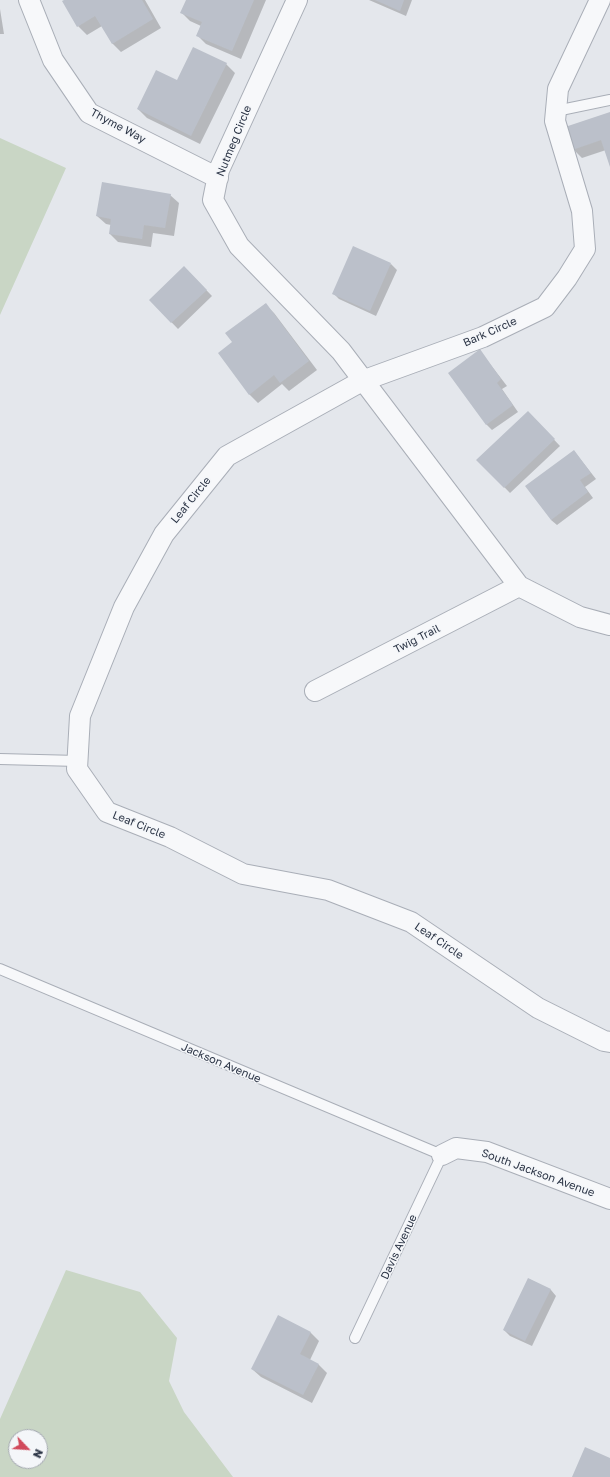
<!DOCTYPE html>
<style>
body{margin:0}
#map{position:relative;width:610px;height:1477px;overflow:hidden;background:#e4e7ec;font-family:"Golos Text",sans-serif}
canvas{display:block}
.north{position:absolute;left:8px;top:1429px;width:40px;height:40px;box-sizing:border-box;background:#f4f6f9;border:1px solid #a4a8b1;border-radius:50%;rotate:115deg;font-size:11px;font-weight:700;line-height:16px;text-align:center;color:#2b3445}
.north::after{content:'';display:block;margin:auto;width:14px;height:18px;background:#d1495b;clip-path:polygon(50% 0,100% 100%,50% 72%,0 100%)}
</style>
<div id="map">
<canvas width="610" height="1477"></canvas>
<div class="north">N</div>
</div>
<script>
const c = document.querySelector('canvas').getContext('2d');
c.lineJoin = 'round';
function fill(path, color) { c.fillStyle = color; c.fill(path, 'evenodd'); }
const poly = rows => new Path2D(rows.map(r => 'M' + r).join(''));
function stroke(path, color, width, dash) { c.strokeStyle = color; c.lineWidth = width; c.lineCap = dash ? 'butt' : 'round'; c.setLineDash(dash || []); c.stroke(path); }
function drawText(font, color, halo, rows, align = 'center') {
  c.font = font + ' "Golos Text",sans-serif'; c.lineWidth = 3; c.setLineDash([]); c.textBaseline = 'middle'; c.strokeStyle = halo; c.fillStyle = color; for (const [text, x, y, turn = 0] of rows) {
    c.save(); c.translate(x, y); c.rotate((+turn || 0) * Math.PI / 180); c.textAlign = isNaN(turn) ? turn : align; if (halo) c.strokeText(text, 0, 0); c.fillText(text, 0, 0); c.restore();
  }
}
fill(poly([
 [0,138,66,168,0,315],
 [66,1270,140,1292,177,1338,169,1381,184,1412,233,1477,0,1477,0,1419],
 [16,1437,40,1437,40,1461,16,1461]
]), '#c9d6c5');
fill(poly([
 [66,0,145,0,161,28,121,52,112,43,102,26,87,35,78,26],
 [187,0,266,0,241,59,206,44,197,35,201,26,190,21,182,13],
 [369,0,412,0,406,16],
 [0,9,4,34,0,34],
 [226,64,235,73,200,144,147,118,138,109,177,82],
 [610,113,610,165,606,150,582,158,573,149],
 [170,195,179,203,174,236,153,233,151,247,118,242,110,234,111,225,106,224,97,216],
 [391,264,397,270,376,316,339,299,333,293],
 [184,267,212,296,178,329,150,300],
 [265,304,274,313,317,370,289,391,282,384,258,403,249,394,233,343],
 [480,351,507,386,502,389,518,412,492,430,486,424],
 [528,412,560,446,510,493,478,460],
 [574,451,596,479,585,487,593,498,557,525,551,520],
 [529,1279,551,1290,556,1296,532,1346,510,1336,504,1330],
 [278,1317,311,1333,319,1341,310,1360,319,1365,327,1373,312,1403,261,1377,252,1369]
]), '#0003');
fill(poly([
 [64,0,142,0,153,19,112,44,95,16,77,27,62,1],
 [186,0,254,0,232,51,196,36,202,22,180,13],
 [375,0,404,0,400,11],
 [193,47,227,63,191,136,137,109,156,70,177,80],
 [610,112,610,167,601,140,572,150,565,127],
 [102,182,171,194,165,228,144,225,142,239,109,234,111,219,96,216],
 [353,246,391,263,370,311,332,294],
 [184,266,207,290,171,323,149,300],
 [266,303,309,361,280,383,274,375,249,395,218,353,232,342,225,333],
 [480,349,501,379,497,383,513,405,486,425,448,373],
 [528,411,555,439,504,488,476,460],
 [574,450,591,473,580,480,588,492,551,520,525,486],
 [528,1278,551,1289,525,1341,503,1330],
 [278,1315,311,1332,300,1354,319,1364,303,1395,251,1369],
 [585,1447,610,1458,610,1477,572,1477]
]), '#bbc0ca');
const lane = poly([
 [556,111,610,100],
 [0,759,78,761],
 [0,969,442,1155,355,1338]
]);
const street = poly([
 [29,0,53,60,89,113,218,178],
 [297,0,219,170,213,200,239,246,341,351,519,586,580,617,610,625],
 [600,0,558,89,555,121,582,211,585,249,567,278,545,307,483,337,362,381,227,456,164,534,124,607,80,716,77,769,107,812,170,837,243,874,328,890,411,922,538,1008,604,1041,610,1042],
 [315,691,519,586],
 [442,1155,456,1148,487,1152,610,1199]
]);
stroke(lane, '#a9aeb7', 12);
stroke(street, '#a9aeb7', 22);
stroke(lane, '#f7f8fa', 10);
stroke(street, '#f7f8fa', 20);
drawText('11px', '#2b3445', '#f4f6f9', [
 ["Thyme Way",118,126,28],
 ["Nutmeg Circle",234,141,-68],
 ["Bark Circle",490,332,-24],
 ["Leaf Circle",191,500,-51],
 ["Twig Trail",417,639,-27],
 ["Leaf Circle",139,825,22],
 ["Leaf Circle",439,941,34],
 ["Jackson Avenue",221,1063,23],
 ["South Jackson Avenue",538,1173,20],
 ["Davis Avenue",399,1247,-65]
]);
</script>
